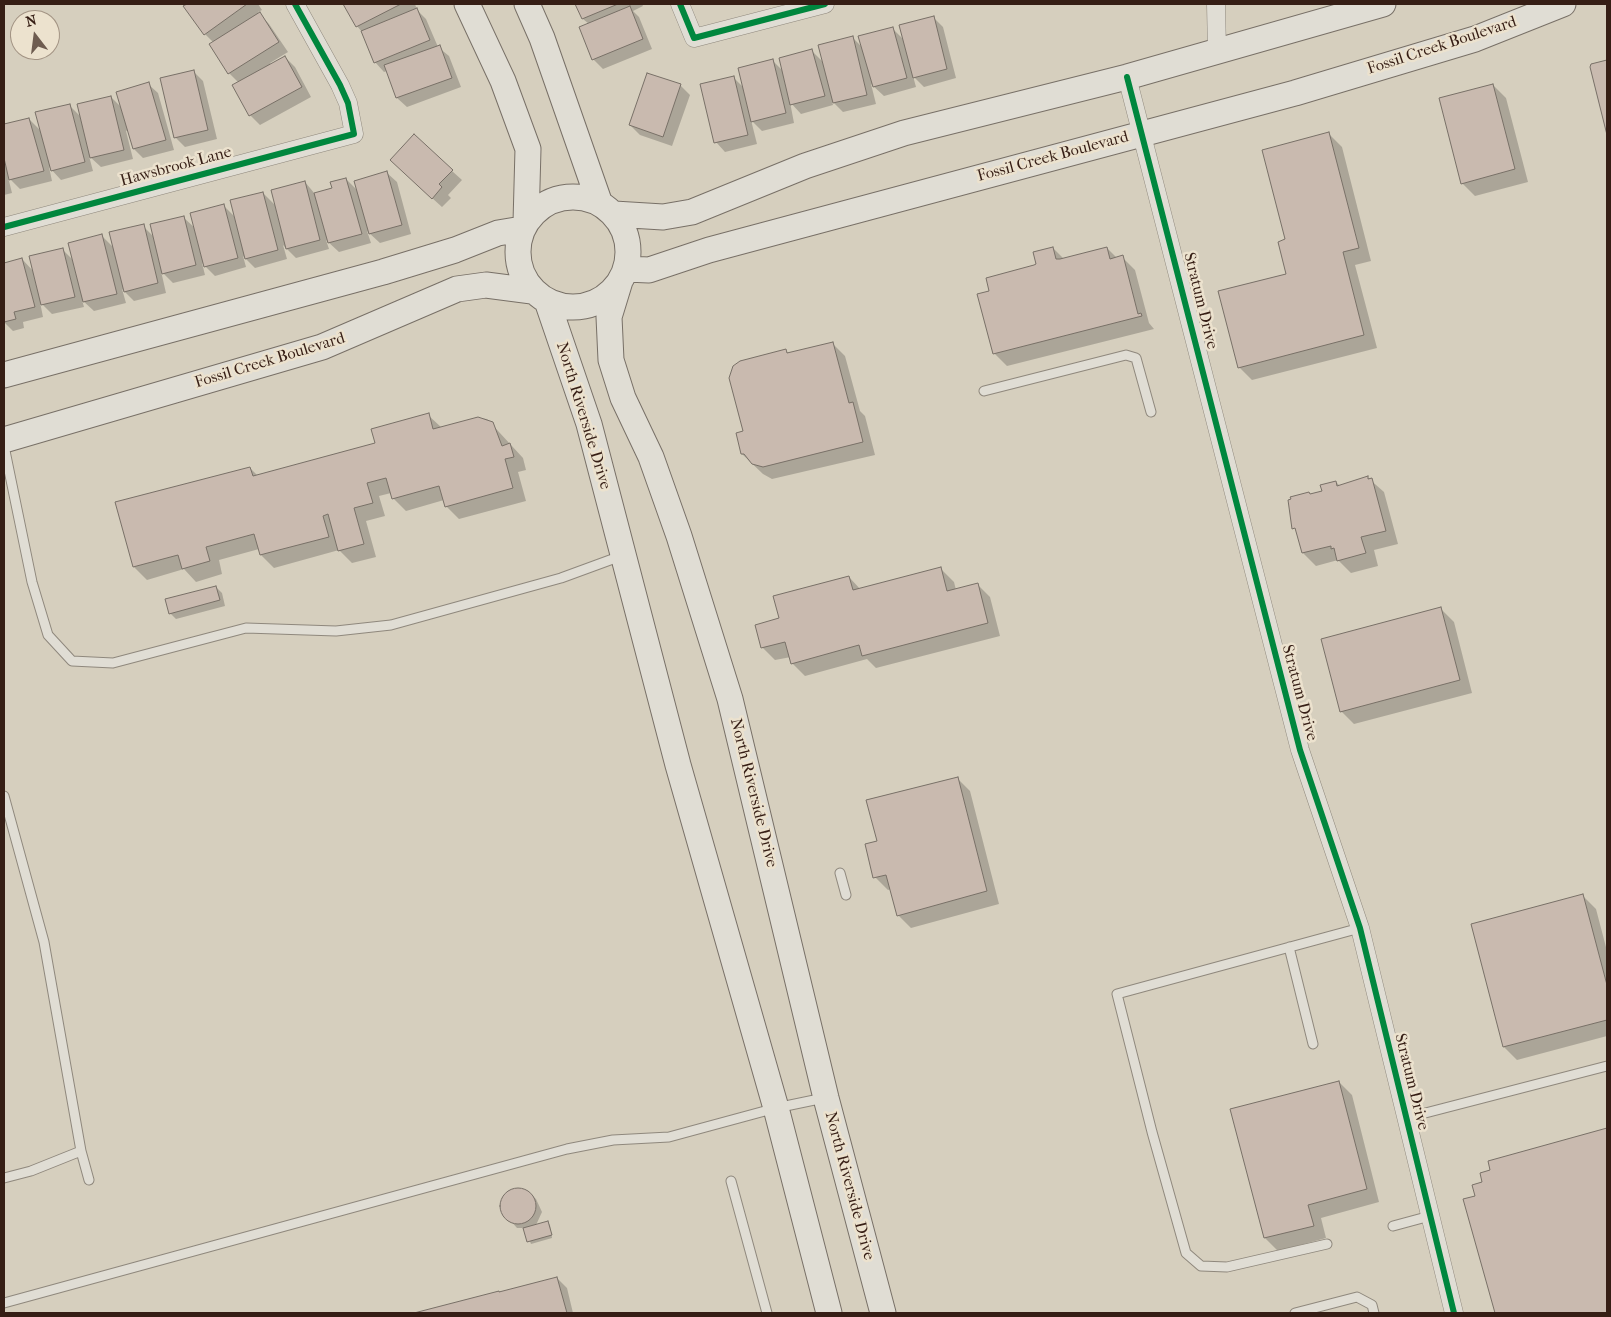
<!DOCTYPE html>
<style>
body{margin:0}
#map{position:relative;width:1611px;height:1317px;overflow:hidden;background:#d6cfbe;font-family:"IM FELL French Canon",serif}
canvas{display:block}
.frame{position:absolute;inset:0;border:5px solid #361e15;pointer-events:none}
.north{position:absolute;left:10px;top:10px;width:50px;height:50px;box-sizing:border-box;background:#ece2ce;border:1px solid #a39484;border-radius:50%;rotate:345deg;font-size:14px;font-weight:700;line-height:20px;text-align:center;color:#361e15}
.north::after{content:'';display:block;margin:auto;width:18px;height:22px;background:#6e5c50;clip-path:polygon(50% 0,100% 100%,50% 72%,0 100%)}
</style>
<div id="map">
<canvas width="1611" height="1317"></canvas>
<div class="frame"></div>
<div class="north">N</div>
</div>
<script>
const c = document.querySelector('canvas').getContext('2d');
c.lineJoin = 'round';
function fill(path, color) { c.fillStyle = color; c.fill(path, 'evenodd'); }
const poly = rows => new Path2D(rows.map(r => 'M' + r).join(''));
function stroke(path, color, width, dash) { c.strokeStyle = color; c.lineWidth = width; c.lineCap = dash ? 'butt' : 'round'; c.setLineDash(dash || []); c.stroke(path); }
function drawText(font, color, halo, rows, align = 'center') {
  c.font = font + ' "IM FELL French Canon",serif'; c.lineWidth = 5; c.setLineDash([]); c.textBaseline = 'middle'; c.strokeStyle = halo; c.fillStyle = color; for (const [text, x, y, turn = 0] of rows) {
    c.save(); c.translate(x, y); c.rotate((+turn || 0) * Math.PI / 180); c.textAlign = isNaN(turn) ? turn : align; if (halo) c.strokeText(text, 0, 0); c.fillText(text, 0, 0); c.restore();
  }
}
fill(poly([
 [185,4,258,4,262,10,258,12,269,24,288,52,270,63,271,65,285,57,295,67,311,97,260,125,250,115,239,83,229,73,211,45,214,43,205,34],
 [345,4,415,4,417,10,426,19,438,47,449,56,461,87,407,107,397,98,387,71,384,72,375,62,362,32,357,26],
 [577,4,642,4,643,6,633,11,639,17,652,49,603,69,593,59,589,24,583,19],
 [933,17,943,27,956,78,924,87,913,76,916,87,884,96,871,84,876,104,843,112,832,101,833,105,801,114,790,102,794,123,762,131,751,120,757,144,725,152,716,142,733,77,744,88,773,61,783,71,812,51,824,63,853,38,863,48,892,28,904,40],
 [1607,61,1607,130,1591,67,1592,65],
 [193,71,203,81,217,139,185,147,176,138],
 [148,84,158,93,174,150,143,158,134,149,128,130,126,131,133,159,101,167,89,156,93,171,61,180,49,167,52,181,20,189,8,177,12,193,4,195,4,126,29,119,42,132,69,105,81,117,111,97,122,108],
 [680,85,690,95,672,146,640,135,630,125],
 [1493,85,1506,98,1528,182,1475,196,1462,183],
 [1329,134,1342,147,1371,261,1355,265,1377,348,1252,380,1239,367,1287,275,1287,240],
 [401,170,452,171,462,180,448,195,451,198,442,207],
 [387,173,397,182,411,234,380,243,367,231,371,243,339,252,326,240,329,249,296,258,283,245,287,259,255,268,243,256,246,267,215,276,202,263,205,275,173,283,161,271,166,293,134,301,122,289,126,303,94,311,82,300,84,307,52,314,40,302,43,317,23,322,24,328,13,331,4,322,4,264,22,259,34,272,62,249,74,261,102,236,114,248,143,226,154,237,183,217,196,229,223,205,236,218,263,193,276,206,305,182,315,194,333,189,346,179,358,191],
 [1053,248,1064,259,1107,248,1117,258,1122,257,1135,270,1149,323,1154,329,1007,366,994,353,991,292,1035,267],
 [832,343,845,356,860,411,865,416,875,455,772,479,763,474,742,454,744,432,785,350,789,354],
 [428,415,442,428,478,418,487,419,523,458,526,470,518,472,526,501,459,519,446,506,444,500,406,511,393,498,391,493,379,496,385,516,366,521,376,557,352,563,339,550,274,568,261,555,259,549,219,560,222,574,196,582,184,569,147,580,134,567,250,468,258,476,377,444],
 [1367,477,1384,492,1398,544,1374,550,1378,566,1351,573,1338,560,1316,566,1303,553,1290,513,1336,482,1340,486],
 [941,569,954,582,956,590,977,584,990,597,1000,636,876,668,867,659,805,676,792,663,791,657,775,660,762,647,849,577,861,590],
 [216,587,222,593,225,606,176,619,170,613],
 [1441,609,1454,622,1472,693,1354,724,1341,711],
 [957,778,970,791,999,904,911,928,898,915,891,889,888,890,875,877,878,841],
 [1583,896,1596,909,1607,951,1607,1036,1517,1060,1504,1047,1472,925],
 [1339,1082,1352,1095,1379,1202,1321,1218,1326,1238,1278,1251,1265,1238],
 [1607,1130,1607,1313,1496,1313,1465,1200,1476,1197,1492,1171,1489,1162],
 [515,1189,529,1193,536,1199,542,1212,536,1225,548,1223,550,1225,552,1238,531,1244,525,1228,517,1228,502,1211,502,1199,505,1195],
 [557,1278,567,1288,573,1313,423,1313]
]), '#0003');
const building = poly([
 [187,4,247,4,204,35,183,6,187,4],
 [343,4,401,4,356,27,343,4],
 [575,4,618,4,582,19,575,4],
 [630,6,643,39,592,60,579,27,630,6],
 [417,8,430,40,374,63,361,31,417,8],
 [260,12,279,42,228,74,209,44,260,12],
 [934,16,947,69,913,78,899,25,934,16],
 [893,27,907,78,873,87,858,36,893,27],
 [853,36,867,95,833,103,818,45,853,36],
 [440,45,452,78,396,98,384,65,440,45],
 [812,49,825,96,790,105,779,58,812,49],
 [285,56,302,87,249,116,232,85,285,56],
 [773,59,786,113,751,122,738,68,773,59],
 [1607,60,1607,135,1590,67,1591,64,1607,60],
 [194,70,208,130,174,138,160,78,194,70],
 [647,73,681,84,663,137,629,125,647,73],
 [734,76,748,135,714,143,700,84,734,76],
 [149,82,166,140,133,149,116,92,149,82],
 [1493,84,1515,169,1461,184,1439,98,1493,84],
 [111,96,124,150,90,158,77,104,111,96],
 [70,104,85,162,51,171,35,112,70,104],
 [29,118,44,171,9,180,4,158,4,124,29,118],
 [1329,132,1359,248,1343,252,1364,335,1238,368,1218,291,1286,274,1278,242,1285,239,1262,150,1329,132],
 [414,134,453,170,439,184,442,187,432,199,390,160,414,134],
 [387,171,402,225,369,234,354,181,387,171],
 [346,178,362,234,328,243,314,193,332,188,330,182,346,178],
 [305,181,320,240,286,249,271,190,305,181],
 [263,192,278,250,245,259,230,200,263,192],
 [224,204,238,258,204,267,190,213,224,204],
 [184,216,196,265,162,274,150,224,184,216],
 [144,224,158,283,124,292,109,232,144,224],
 [102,234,117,294,83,302,68,243,102,234],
 [1053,247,1056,259,1060,259,1107,247,1110,259,1123,255,1138,314,1141,313,1142,316,993,354,977,294,989,291,986,278,1034,265,1036,264,1033,252,1053,247],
 [63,248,75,297,41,305,29,256,63,248],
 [22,258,35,307,14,312,16,319,4,322,4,263,22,258],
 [833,342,849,403,853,402,863,442,763,467,752,464,744,454,741,454,736,433,743,431,729,378,733,366,740,361,786,349,787,353,833,342],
 [429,413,433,429,478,417,493,422,502,446,510,443,514,457,505,459,513,488,445,507,439,486,392,499,386,478,367,483,373,503,354,508,364,544,338,551,328,514,323,516,329,537,275,551,260,555,254,534,206,547,210,561,182,569,178,555,133,567,115,502,250,467,253,476,375,443,371,429,429,413],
 [1368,476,1368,479,1372,478,1386,531,1361,537,1366,553,1337,561,1334,548,1331,549,1331,546,1302,553,1295,528,1292,529,1288,500,1291,499,1290,497,1309,492,1310,494,1322,491,1320,485,1336,481,1337,486,1368,476],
 [941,567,947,591,978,583,988,623,862,656,859,645,791,664,785,642,761,648,755,625,779,618,773,596,849,576,853,590,941,567],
 [216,586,220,600,169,614,165,599,216,586],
 [1441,607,1460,680,1340,712,1321,639,1441,607],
 [958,777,987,891,897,916,886,875,873,878,865,844,877,841,866,800,958,777],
 [1583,894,1607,985,1607,1020,1503,1047,1471,924,1583,894],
 [1339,1081,1367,1189,1308,1205,1314,1226,1264,1238,1230,1109,1339,1081],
 [1607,1128,1607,1313,1495,1313,1463,1199,1475,1196,1472,1185,1482,1182,1480,1173,1490,1170,1488,1161,1607,1128],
 '500 1206a18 18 0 1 1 36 0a18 18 0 1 1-36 0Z',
 [548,1221,552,1235,527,1242,523,1228,548,1221],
 [557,1277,567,1313,414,1313,499,1291,499,1292,557,1277]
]);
fill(building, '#c9baaf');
stroke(building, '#787067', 1);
const service = poly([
 [984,391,1126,355,1136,358,1151,412],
 [4,446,32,582,48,635,72,661,113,663,246,628,336,631,391,625,561,578,621,556],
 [4,796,44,942,81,1151,89,1180],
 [840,873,846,895],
 [1289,947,1313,1044],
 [1406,1118,1607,1066],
 [4,1178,31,1171,81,1151],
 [731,1181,767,1313],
 [1393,1226,1430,1216],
 [1327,1244,1227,1267,1201,1266,1186,1253,1152,1132,1117,994,1360,928],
 [4,1303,567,1149,613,1140,669,1137,776,1108,824,1098],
 [1295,1313,1357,1297,1372,1305,1374,1313]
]);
const minor = poly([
 [680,4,694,38,825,4],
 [1216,4,1217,51],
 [1127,77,1300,750,1360,928,1454,1313],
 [4,227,354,134,348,103,340,85,295,4]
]);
const secondary = poly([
 [467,4,503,81,528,149,526,222],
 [527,4,542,38,600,204],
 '518 252a55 55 0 1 1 110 0a55 55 0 1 1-110 0Z',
 [614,214,663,217,692,212,805,166,904,133,1127,77,1383,4],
 [626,269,649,270,709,250,1295,93,1475,39,1563,4],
 [620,281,609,317,611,360,623,398,651,457,679,536,730,699,826,1098,883,1313],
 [547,301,589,424,678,765,776,1108,829,1313],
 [4,375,383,272,455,250,498,233,522,229],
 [4,440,322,347,457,289,486,285,532,291]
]);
stroke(service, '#8f887d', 11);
stroke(minor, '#8f887d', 19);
stroke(secondary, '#787067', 27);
stroke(service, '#e0ddd4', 9);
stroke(minor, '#e0ddd4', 18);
stroke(secondary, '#e0ddd4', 25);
stroke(poly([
 [680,4,694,38,825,4],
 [1127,77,1300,750,1360,928,1454,1313],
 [4,227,354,134,348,103,340,85,295,4]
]), '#00873e', 6);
drawText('16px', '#361e15', '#ece2ce', [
 ["Fossil Creek Boulevard",1442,46,-18],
 ["Fossil Creek Boulevard",1053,157,-15],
 ["Hawsbrook Lane",176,167,-15],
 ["Stratum Drive",1200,301,76],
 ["Fossil Creek Boulevard",270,361,-17],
 ["North Riverside Drive",583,416,73],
 ["Stratum Drive",1299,693,75],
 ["North Riverside Drive",753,793,76],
 ["Stratum Drive",1411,1082,76],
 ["North Riverside Drive",849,1186,75]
]);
</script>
